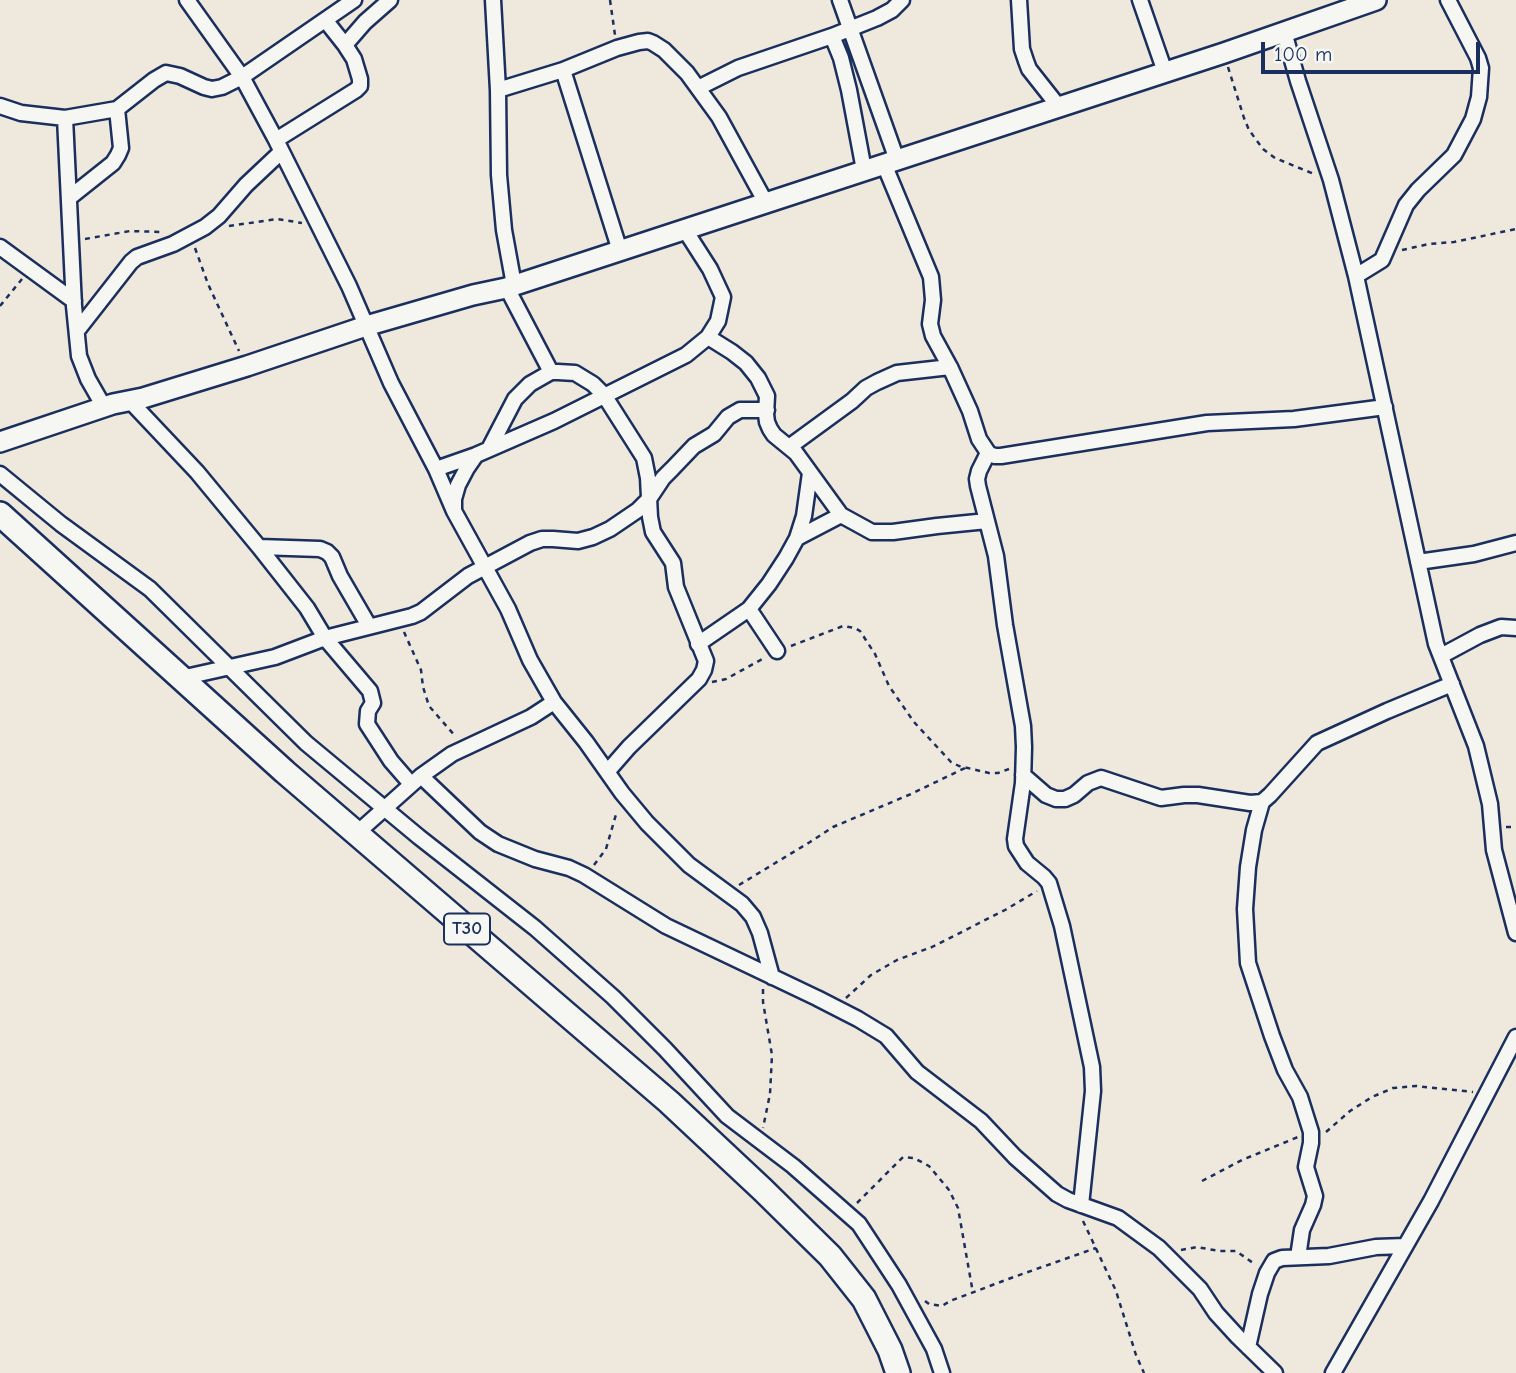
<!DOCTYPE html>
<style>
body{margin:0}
#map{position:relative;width:1516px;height:1373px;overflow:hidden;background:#eee9dc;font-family:"Comic Neue",sans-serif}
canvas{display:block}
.scale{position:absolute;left:1261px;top:42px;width:219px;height:32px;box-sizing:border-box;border:4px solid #1b2f5e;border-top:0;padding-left:9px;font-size:21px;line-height:24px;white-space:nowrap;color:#1b2f5e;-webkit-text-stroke:5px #f6f6f2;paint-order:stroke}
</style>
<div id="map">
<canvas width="1516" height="1373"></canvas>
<div class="scale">100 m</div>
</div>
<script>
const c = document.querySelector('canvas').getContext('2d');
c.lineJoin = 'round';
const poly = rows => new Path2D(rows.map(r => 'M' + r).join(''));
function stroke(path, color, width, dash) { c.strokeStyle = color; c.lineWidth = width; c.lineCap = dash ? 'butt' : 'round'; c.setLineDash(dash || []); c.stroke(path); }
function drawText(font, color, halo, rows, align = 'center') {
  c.font = font + ' "Comic Neue",sans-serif'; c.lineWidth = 5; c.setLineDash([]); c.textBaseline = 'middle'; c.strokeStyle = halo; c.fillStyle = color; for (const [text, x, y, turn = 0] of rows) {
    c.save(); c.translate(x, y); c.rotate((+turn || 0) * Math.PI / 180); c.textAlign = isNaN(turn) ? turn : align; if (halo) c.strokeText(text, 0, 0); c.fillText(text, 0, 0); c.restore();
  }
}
const minor = poly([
 [187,0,242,77,276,140,349,286,391,383,436,469,454,511,508,609,530,660,554,702,586,742,622,793,647,823,689,865,742,904,753,917,760,933,772,977],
 [493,0,498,90,499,175,504,230,514,285],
 [840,0,897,160],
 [1019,0,1022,49,1026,61,1029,69,1059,107],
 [1140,0,1165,72],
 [1284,32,1298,81,1331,180,1356,276,1436,644,1476,746,1490,804,1494,850,1516,933],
 [832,36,841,58,849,90,864,170],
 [345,45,365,22,390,0],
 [563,70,620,251],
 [698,88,738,68,832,36,877,18,892,10,902,0],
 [498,90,563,70,617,48,639,42,648,41,653,43,664,50,687,73,719,117,766,203],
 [0,106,21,113,65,118,117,109,154,80,166,73,180,76,204,87,212,89,222,87,242,77,354,0],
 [65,118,74,306,79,356,88,379,104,407],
 [276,140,356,90,360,86,360,79,354,59,345,45,326,21],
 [884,164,931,277,933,300,930,324,933,336,950,367,970,411,979,439,989,454,995,456,1001,456,1207,423,1294,419,1385,407],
 [69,198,113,163,118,155,121,148,117,109],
 [0,247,74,301],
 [1356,276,1382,260,1406,205,1418,190,1454,155,1473,119,1479,97,1481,68,1478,58,1448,0],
 [507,288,551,372],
 [77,331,131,262,137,257,173,244,205,227,219,216,246,185,281,152],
 [708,337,732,352,746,363,758,378,767,396,766,414,767,422,770,429,774,435,796,453,841,515,872,532,893,532,937,526,987,521],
 [130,401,197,472,259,547,307,608,325,638,370,691,373,703,368,711,367,724,391,761,411,784],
 [789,447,852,401,866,388,877,382,897,373,950,367],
 [489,449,515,399,530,384,551,372,558,372,575,373,593,384,604,395,644,458,648,478,650,517,653,532,673,563,676,587,706,661,704,670,699,679,629,747,608,771],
 [988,453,979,471,977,479,978,486,996,556,1005,625,1023,726,1024,747,1023,783,1015,839,1016,846,1027,863,1044,877,1049,883,1062,926,1092,1067,1093,1091,1081,1205],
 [436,469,476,455,554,421,686,355,708,337,718,321,723,297,710,269,685,230],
 [0,474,61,524,150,589,306,743,419,837,535,928,613,997,665,1049,727,1116,793,1166,859,1224,899,1285,934,1349,942,1373],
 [454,509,454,499,458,485,467,468,476,455],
 [797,538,841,515],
 [259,547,320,549,327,552,332,557,340,576,369,626],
 [1418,562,1474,554,1516,543],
 [749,609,777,651],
 [698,644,749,609,769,584,786,558,797,538,804,516,810,473],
 [1441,656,1480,635,1501,627,1516,628],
 [181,678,275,657,325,638,412,616,421,612,468,576,530,543,542,539,553,539,578,541,593,537,610,529,638,510,649,499,663,478,672,469,694,446,714,434,728,417,740,410,767,410],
 [1023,775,1046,795,1056,799,1065,799,1074,795,1088,783,1101,778,1161,798,1184,795,1198,795,1250,803,1262,802,1270,795,1317,743,1387,711,1452,684],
 [421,776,480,832,498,844,535,859,569,868,584,875,666,926,817,998,858,1019,886,1036,917,1072,981,1121,1015,1157,1057,1194,1068,1200,1118,1218,1159,1248,1200,1289,1216,1313,1238,1337,1275,1373],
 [1262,802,1254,830,1248,867,1245,909,1248,963,1272,1036,1285,1070,1300,1097,1311,1132,1311,1143,1306,1167,1315,1196,1313,1205,1302,1230,1298,1257],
 [357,833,421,776,452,754,531,717,554,702],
 [1248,1347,1260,1294,1267,1273,1274,1261,1282,1258,1329,1256,1376,1247,1405,1246],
 [1333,1373,1431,1201,1516,1037]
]);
const tertiary = poly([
 [0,442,113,404,143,398,247,366,366,326,473,295,506,288,1224,53,1376,0]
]);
const primary = poly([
 [0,514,285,772,669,1102,763,1190,830,1256,864,1299,890,1350,898,1373]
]);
stroke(minor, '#1b2f5e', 19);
stroke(tertiary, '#1b2f5e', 24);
stroke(primary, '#1b2f5e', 28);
stroke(poly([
 [610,0,615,35],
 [1228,67,1244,118,1249,130,1263,149,1275,158,1314,174],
 [229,226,277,219,302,223],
 [85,239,130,231,161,232],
 [195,248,208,284,239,351],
 [1402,250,1429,244,1454,242,1516,229],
 [0,306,22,279],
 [404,632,421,670,423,687,429,706,456,737],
 [791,646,843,626,855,628,860,631,875,654,889,686,914,722,951,762,959,766,989,773,998,773,1009,769],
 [712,682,726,679,766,657],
 [1506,827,1516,827],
 [594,865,606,849,617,811],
 [739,885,810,842,833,827,911,794,965,768],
 [763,989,763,1002,772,1055,770,1094,763,1128],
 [846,998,871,975,897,960,932,947,1005,910,1037,891],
 [1326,1132,1350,1111,1372,1097,1393,1088,1416,1086,1473,1092],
 [1202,1181,1242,1160,1298,1137],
 [857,1203,903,1157,914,1158,929,1166,949,1190,958,1208,973,1293],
 [1083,1221,1116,1291,1136,1355,1144,1373],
 [1181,1250,1197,1247,1219,1251,1236,1251,1256,1265],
 [925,1301,929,1304,942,1306,950,1301,1011,1278,1096,1248]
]), '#1b2f5e', 2.5, [5, 5]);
stroke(minor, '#f6f6f2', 14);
stroke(tertiary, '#f6f6f2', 19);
stroke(primary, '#f6f6f2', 23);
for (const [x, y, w] of [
 [467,929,46]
]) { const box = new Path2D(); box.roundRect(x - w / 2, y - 15.5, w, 31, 5); c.fillStyle = '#f6f6f2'; c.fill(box); stroke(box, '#1b2f5e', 2); }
drawText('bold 19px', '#1b2f5e', null, [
 ["T30",467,929]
]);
</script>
